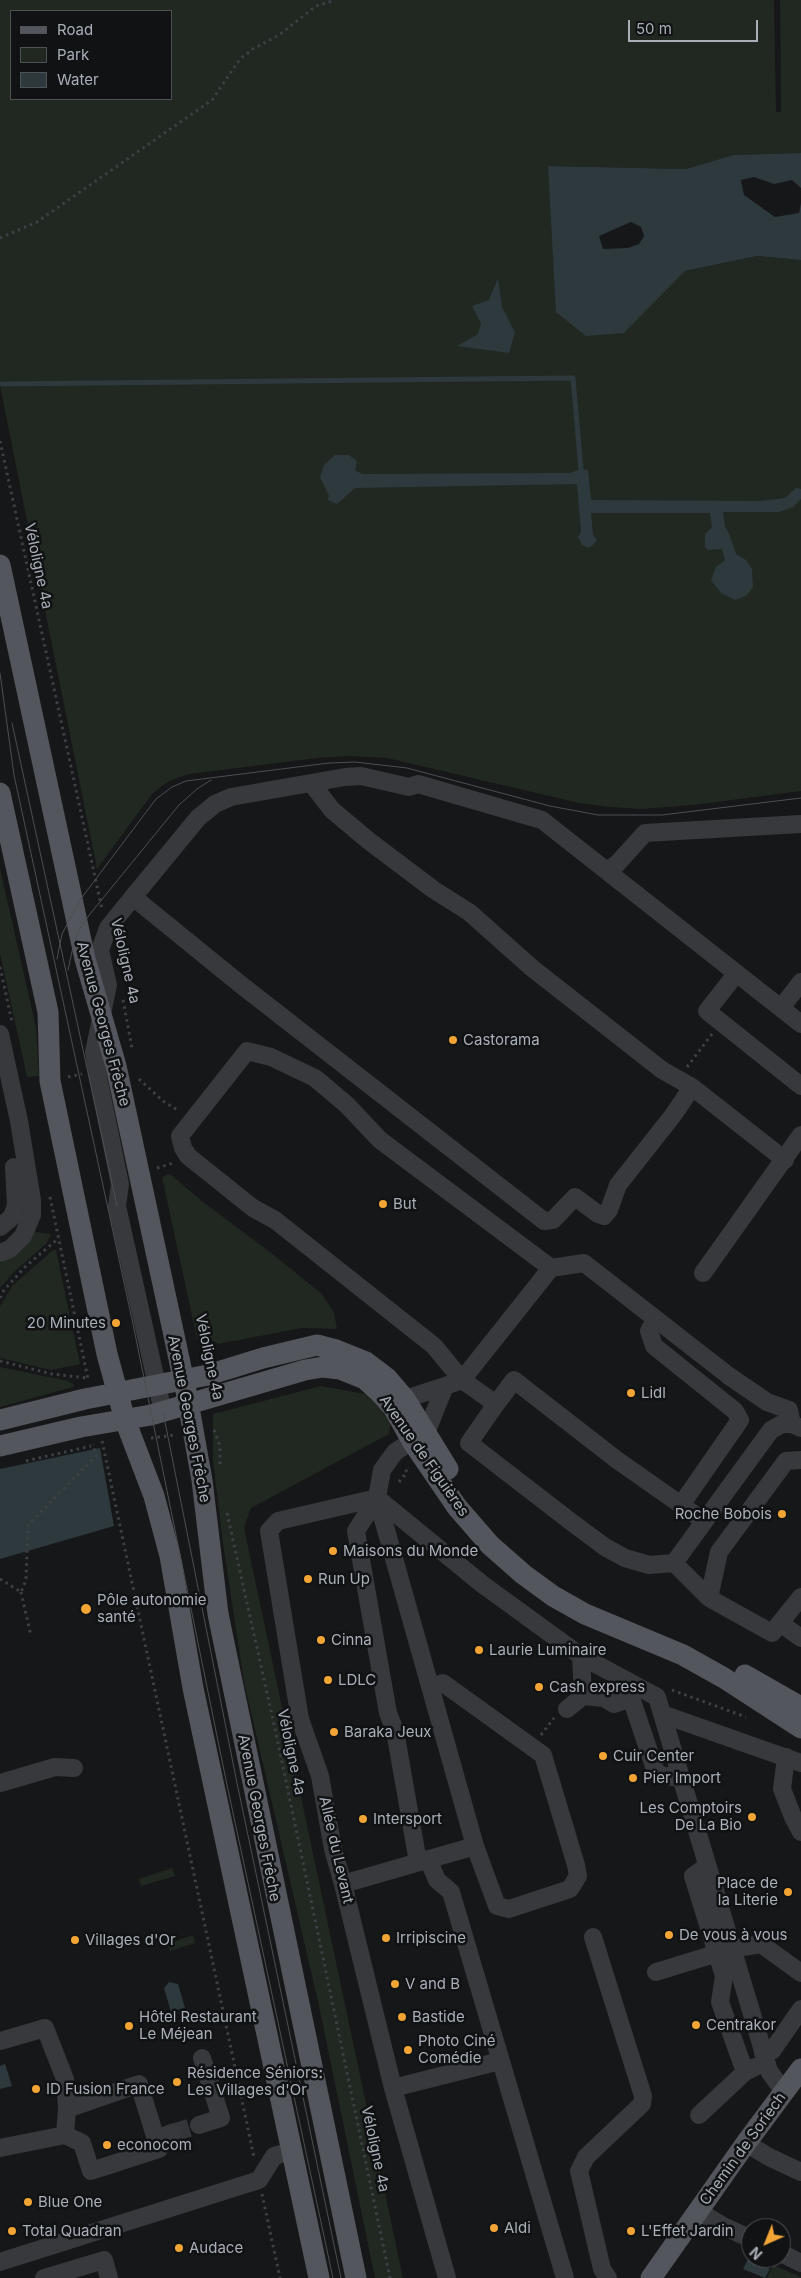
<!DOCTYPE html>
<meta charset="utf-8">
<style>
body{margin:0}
#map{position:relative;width:801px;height:2278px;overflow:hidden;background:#161718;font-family:Inter,sans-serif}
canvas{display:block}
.legend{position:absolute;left:10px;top:10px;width:162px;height:90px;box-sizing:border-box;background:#111213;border:1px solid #4e5155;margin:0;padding:6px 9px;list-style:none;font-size:15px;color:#a9afb8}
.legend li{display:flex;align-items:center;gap:10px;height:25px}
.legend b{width:25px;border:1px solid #4e5155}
.north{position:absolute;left:741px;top:2218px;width:50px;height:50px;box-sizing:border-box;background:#111213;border:1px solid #4e5155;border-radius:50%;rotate:224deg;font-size:14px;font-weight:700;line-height:20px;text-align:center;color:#a9afb8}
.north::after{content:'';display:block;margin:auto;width:18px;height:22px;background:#f2a535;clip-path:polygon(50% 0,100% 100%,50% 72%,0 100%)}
.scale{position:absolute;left:628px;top:20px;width:130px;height:22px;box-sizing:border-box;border:2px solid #a9afb8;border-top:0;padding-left:6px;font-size:15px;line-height:18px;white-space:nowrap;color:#a9afb8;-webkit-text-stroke:4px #111213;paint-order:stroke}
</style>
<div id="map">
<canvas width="801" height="2278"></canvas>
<ul class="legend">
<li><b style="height:6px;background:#53565c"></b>Road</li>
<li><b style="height:14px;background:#202821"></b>Park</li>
<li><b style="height:14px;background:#2e393e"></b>Water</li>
</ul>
<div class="north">N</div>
<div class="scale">50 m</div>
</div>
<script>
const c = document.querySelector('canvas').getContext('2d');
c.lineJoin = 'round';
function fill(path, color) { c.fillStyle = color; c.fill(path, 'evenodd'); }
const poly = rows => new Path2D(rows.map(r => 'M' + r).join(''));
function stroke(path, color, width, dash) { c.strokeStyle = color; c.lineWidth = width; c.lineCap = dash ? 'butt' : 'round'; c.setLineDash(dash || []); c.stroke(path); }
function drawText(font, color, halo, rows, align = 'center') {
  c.font = font + ' Inter,sans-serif'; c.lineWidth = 5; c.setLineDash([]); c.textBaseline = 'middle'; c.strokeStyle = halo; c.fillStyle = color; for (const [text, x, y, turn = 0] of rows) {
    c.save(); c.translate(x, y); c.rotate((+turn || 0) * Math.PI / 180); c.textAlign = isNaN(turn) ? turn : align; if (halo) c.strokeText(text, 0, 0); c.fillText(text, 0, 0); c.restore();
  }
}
fill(poly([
 [0,0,774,0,776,112,781,112,780,0,801,0,801,153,733,155,686,169,548,166,624,333,685,271,757,256,801,260,801,791,693,805,641,809,610,807,579,803,387,758,350,756,317,758,189,774,169,781,152,794,97,869,0,386],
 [11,11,171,11,171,99,11,99],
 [0,868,36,1028,39,1076,27,1077,0,953],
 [170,1174,203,1202,270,1252,322,1294,334,1313,337,1329,302,1328,218,1344,210,1339,197,1339,162,1177],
 [34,1232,51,1234,46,1244,15,1271,0,1288,0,1263,16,1254],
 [53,1250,56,1250,80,1364,51,1370,0,1358,0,1306,12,1286],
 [0,1367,68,1381,74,1385,73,1387,0,1407],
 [321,1386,365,1394,391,1419,389,1434,251,1508,244,1528,403,2278,375,2278,319,2006,244,1682,223,1543,213,1459,213,1414],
 [172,1868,175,1876,141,1886,139,1879],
 [193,1935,195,1943,170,1951,167,1944],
 [773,2265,801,2277,801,2278,767,2278]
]), '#202821');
fill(poly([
 [801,153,801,188,792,180,774,184,754,177,741,180,744,195,775,217,799,213,801,203,801,260,757,256,685,271,624,333,586,336,556,312,548,166,686,169,733,155],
 [631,222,641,227,644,236,639,244,628,248,603,249,599,236],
 [498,278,502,307,515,332,509,353,457,346,478,334,481,323,472,306,489,300],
 [335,455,349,455,357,461,355,470,362,474,570,473,581,469,588,470,591,500,759,501,785,498,796,488,801,489,801,499,793,507,779,512,723,512,725,527,729,533,736,554,746,560,752,569,753,587,746,596,735,600,721,593,711,580,716,567,725,560,722,549,708,550,705,547,705,534,712,527,710,513,591,513,593,535,597,540,593,545,588,548,582,545,578,537,581,532,577,484,355,488,337,504,328,500,329,496,320,477,324,465],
 [100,1448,114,1526,0,1559,0,1469],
 [169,1982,178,1984,185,2008,171,2012,164,1988],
 [5,2064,12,2086,0,2089,0,2066],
 [748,2259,770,2269,765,2278,743,2269]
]), '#2e393e');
stroke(poly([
 [0,384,573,378,581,469]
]), '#2e393e', 5);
stroke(poly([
 [172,2133,199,2125]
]), '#333538', 18, [18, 9]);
stroke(poly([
 [0,238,37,222,212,100,240,59,253,49,279,35,316,6,335,0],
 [0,441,102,909],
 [0,967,12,1022],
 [123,1000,132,1048],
 [687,1067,712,1034],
 [68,1077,82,1074],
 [139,1079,163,1101,179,1111],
 [157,1168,173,1163],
 [50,1197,88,1379],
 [0,1298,4,1290,26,1266,59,1238],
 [0,1361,52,1374,88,1378],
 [214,1430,220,1446,220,1465],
 [151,1438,175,1435],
 [102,1441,254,2157],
 [26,1461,91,1446],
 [399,1482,407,1472,404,1467],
 [227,1513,277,1738,390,2278],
 [0,1579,21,1592,26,1580,28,1525,96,1456,93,1444],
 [21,1592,31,1636],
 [672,1690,746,1717],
 [541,1735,554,1718],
 [262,2194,280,2278]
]), '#3d4044', 3, [2.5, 4]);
stroke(poly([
 [312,784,332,810,369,841,434,890,469,912,532,968,662,1070,692,1087,785,1160],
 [606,870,616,865,645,833,801,824],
 [133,897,240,984,544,1221,553,1220,575,1197,598,1214,604,1216,609,1210,618,1185,674,1114,692,1087],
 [736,974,707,1011,801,1086],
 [781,1008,801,982],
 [0,1034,19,1121,32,1200,32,1215,23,1236,10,1249,0,1253],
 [0,1227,12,1217,16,1205,14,1167],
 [551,1268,380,1140,347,1105,315,1078,271,1057,247,1051,180,1136,183,1148,188,1156,253,1208,275,1220,434,1346,462,1380,496,1404,469,1443,570,1521,605,1547,625,1558,649,1565,674,1563,709,1598,772,1633,801,1597],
 [703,1273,801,1135],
 [655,1320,649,1331,654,1346,735,1411,740,1420,681,1505],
 [445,1386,462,1380,551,1268,584,1263,729,1376,767,1402,789,1410,792,1424,801,1428],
 [405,1399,445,1386,426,1433],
 [496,1404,514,1380,617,1460,704,1521],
 [163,1412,117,1206,120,1184,98,1077,94,1052,108,985,100,950,108,928,133,897,198,818,215,804,231,797,345,777,361,776,409,787,418,784,542,820,801,1024],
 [412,1441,395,1452,382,1470,377,1498,356,1531,388,1713,395,1731,418,1862],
 [377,1498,278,1521,269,1531,300,1719,320,1776,333,1849,343,1884,393,2088,447,2278],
 [377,1498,475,1846,497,1906,509,1909,570,1889,578,1876,576,1865,543,1755,443,1683,430,1687],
 [377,1498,482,1584,581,1656,657,1697,769,2071,784,2092],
 [674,1563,771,1430,782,1424,792,1424],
 [709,1598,719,1552,786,1461,801,1460],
 [780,1623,801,1638],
 [581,1656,583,1696],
 [636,1686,631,1698,657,1775,682,1778],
 [567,1709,583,1696,604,1698,614,1704,631,1698],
 [662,1714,801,1763],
 [786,1757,782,1789,793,1817,801,1832],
 [0,1783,55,1767,74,1768],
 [428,1859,437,1880,451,1892,565,2278],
 [707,1866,693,1876,724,1976,720,2002,745,2072],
 [343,1884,475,1846],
 [593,1937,643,2096,642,2104,586,2157,579,2171,602,2269,608,2278],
 [656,1972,731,1949,761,1944,801,1973],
 [0,2041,45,2028,65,2079,67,2109,65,2135,0,2148],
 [763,2053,772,2051,801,2009],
 [393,2088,500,2061],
 [699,2115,745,2072,755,2067],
 [199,2125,221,2118,202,2058],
 [65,2135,82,2143,91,2171,159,2149,139,2084,67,2109],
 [155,2139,172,2133],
 [746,2143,769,2157,801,2172],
 [698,2211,723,2226,751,2239],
 [781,2253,801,2263],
 [0,2262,259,2180,274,2156,292,2151],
 [44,2278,104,2260,109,2278]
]), '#37393d', 18);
stroke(poly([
 [0,565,85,959,116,1066,186,1391,202,1480,218,1614,356,2278],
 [0,793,48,1012,50,1081,107,1354,125,1420,154,1496,170,1556,193,1688,319,2278],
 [0,1420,85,1399,208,1375,263,1358,317,1345,336,1350,366,1362,387,1378,405,1399,448,1469],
 [0,1446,81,1427,151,1415,305,1370,323,1367,340,1369,365,1379,379,1392,393,1407,412,1441,457,1507,490,1545,523,1574,553,1596,585,1614,683,1655,724,1678,801,1728],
 [745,1675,801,1707],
 [651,2278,746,2143,801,2069]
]), '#53565c', 21);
stroke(poly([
 [0,673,14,775,133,1324,227,1785,333,2278],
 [12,723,117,1206],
 [57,959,62,934,80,900,156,799,172,787,186,781,329,763,355,762,407,768,550,806,598,815,662,815,801,798],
 [68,970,73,947,79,930,90,914,179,805,197,789,211,780],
 [163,1412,237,1783,341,2278]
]), '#4c4f54', 1);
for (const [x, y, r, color] of [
 [453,1040,5,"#f2a535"],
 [383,1204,5,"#f2a535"],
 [116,1323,5,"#f2a535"],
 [631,1393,5,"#f2a535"],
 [782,1514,5,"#f2a535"],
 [333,1551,5,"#f2a535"],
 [308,1579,5,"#f2a535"],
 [86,1609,6,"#f2a535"],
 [321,1640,5,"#f2a535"],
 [479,1650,5,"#f2a535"],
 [328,1680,5,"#f2a535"],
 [539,1687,5,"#f2a535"],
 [334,1732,5,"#f2a535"],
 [603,1756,5,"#f2a535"],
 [633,1778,5,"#f2a535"],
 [752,1817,5,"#f2a535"],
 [363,1819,5,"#f2a535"],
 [788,1892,5,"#f2a535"],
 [669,1935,5,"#f2a535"],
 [386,1938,5,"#f2a535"],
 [75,1940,5,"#f2a535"],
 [395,1984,5,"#f2a535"],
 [402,2017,5,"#f2a535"],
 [696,2025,5,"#f2a535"],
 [129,2026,5,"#f2a535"],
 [408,2050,5,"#f2a535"],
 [177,2082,5,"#f2a535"],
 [36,2089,5,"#f2a535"],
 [107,2145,5,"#f2a535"],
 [28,2202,5,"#f2a535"],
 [494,2228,5,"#f2a535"],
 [12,2231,5,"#f2a535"],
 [631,2231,5,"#f2a535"],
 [179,2248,5,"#f2a535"]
]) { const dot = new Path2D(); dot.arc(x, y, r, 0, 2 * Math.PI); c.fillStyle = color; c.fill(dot); stroke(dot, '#111213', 2); }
drawText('15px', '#a9afb8', '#111213', [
 ["Véloligne 4a",38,566,78],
 ["Véloligne 4a",125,961,77],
 ["Avenue Georges Frêche",103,1024,75],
 ["Véloligne 4a",209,1357,78],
 ["Avenue Georges Frêche",189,1419,79],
 ["Avenue de Figuières",424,1456,55],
 ["Véloligne 4a",291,1752,78],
 ["Avenue Georges Frêche",259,1818,79],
 ["Allée du Levant",336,1850,77],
 ["Véloligne 4a",375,2149,78],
 ["Chemin de Soriech",743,2149,-54]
]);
drawText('15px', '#a9afb8', '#111213', [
 ["Castorama",463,1040],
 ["But",393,1204],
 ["20 Minutes",106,1323,"right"],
 ["Lidl",641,1393],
 ["Roche Bobois",772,1514,"right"],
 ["Maisons du Monde",343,1551],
 ["Run Up",318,1579],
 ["Pôle autonomie",97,1600],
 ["santé",97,1617],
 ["Cinna",331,1640],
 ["Laurie Luminaire",489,1650],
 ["LDLC",338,1680],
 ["Cash express",549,1687],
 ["Baraka Jeux",344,1732],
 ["Cuir Center",613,1756],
 ["Pier Import",643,1778],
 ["Les Comptoirs",742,1808,"right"],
 ["De La Bio",742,1825,"right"],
 ["Intersport",373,1819],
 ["Place de",778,1883,"right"],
 ["la Literie",778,1900,"right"],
 ["De vous à vous",679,1935],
 ["Irripiscine",396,1938],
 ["Villages d'Or",85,1940],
 ["V and B",405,1984],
 ["Hôtel Restaurant",139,2017],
 ["Le Méjean",139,2034],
 ["Bastide",412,2017],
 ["Centrakor",706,2025],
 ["Photo Ciné",418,2041],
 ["Comédie",418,2058],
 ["Résidence Séniors:",187,2073],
 ["Les Villages d'Or",187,2090],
 ["ID Fusion France",46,2089],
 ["econocom",117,2145],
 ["Blue One",38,2202],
 ["Aldi",504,2228],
 ["Total Quadran",22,2231],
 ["L'Effet Jardin",641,2231],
 ["Audace",189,2248]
], 'left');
</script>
